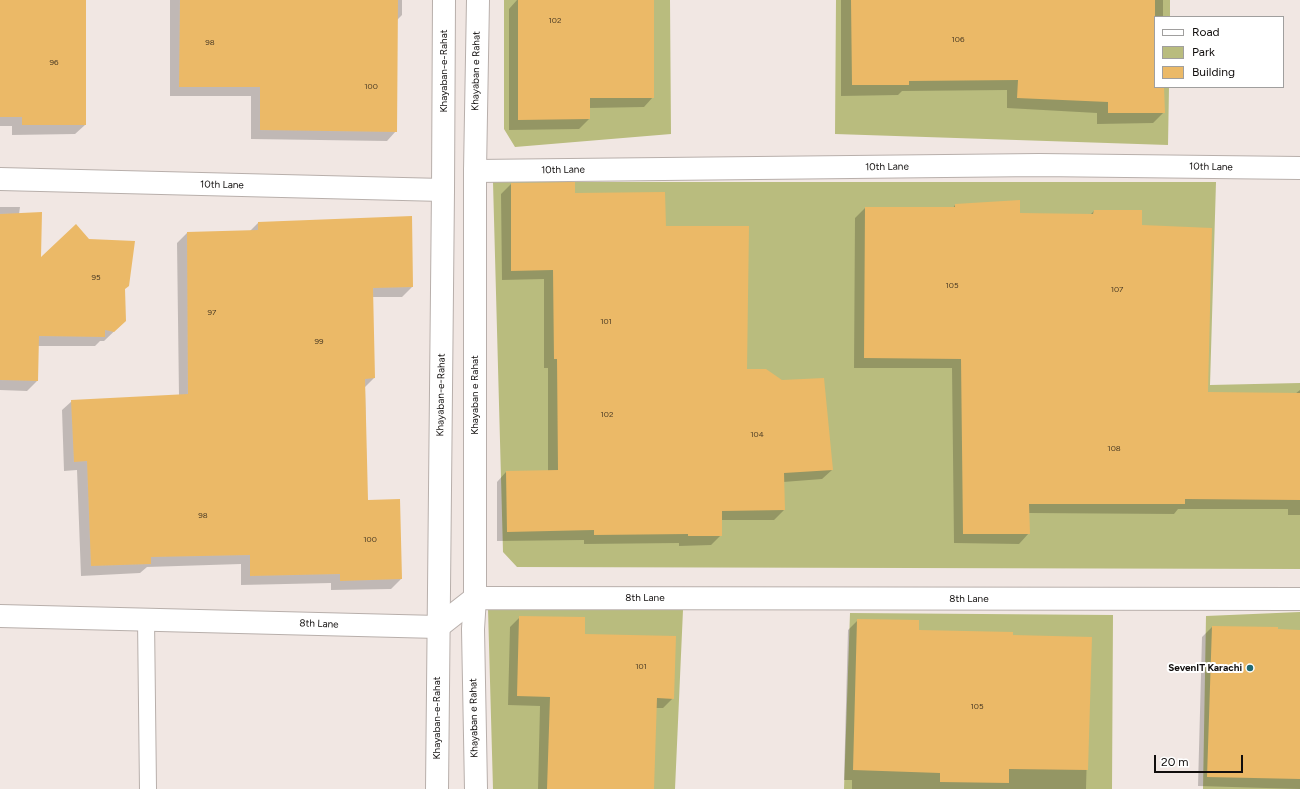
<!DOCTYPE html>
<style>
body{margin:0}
#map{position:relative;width:1300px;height:789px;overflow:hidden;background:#f1e7e3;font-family:Figtree,sans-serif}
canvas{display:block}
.legend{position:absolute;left:1154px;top:16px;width:130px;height:72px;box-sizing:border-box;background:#fff;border:1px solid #a09f9e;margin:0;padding:5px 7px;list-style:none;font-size:12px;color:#110e0d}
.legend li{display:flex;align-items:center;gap:8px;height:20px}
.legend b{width:20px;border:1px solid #a09f9e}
.scale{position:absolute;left:1154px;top:755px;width:89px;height:18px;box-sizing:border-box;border:2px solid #110e0d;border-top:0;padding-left:5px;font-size:12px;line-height:14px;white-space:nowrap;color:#110e0d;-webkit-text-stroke:3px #fff;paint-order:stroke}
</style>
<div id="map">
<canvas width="1300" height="789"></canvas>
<ul class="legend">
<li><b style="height:5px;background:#fff"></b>Road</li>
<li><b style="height:11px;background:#b9bc7e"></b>Park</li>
<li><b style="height:11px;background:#ebb967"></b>Building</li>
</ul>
<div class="scale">20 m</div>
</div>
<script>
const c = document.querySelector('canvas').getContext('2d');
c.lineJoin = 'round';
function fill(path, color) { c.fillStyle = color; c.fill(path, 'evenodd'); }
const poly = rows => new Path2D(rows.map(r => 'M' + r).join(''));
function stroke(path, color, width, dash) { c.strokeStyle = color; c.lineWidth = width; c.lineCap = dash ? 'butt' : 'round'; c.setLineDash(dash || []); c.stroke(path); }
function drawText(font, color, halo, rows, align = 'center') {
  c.font = font + ' Figtree,sans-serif'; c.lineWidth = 4; c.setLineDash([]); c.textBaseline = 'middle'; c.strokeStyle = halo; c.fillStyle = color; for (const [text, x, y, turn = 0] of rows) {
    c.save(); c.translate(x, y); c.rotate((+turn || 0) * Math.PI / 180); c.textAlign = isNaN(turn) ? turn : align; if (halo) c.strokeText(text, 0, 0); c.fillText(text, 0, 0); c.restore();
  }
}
fill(poly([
 [504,0,670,0,671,134,515,147,504,129],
 [836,0,1170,0,1170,17,1155,17,1155,87,1169,87,1168,145,835,134],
 [493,182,1216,182,1210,385,1300,383,1300,569,517,567,503,552],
 [488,609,683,610,675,789,493,789],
 [1300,612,1300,789,1203,789,1206,616],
 [850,613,1113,615,1112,789,844,789]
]), '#b9bc7e');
fill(poly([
 [0,0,85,0,85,125,75,134,12,135,12,126,0,126],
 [170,0,402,0,402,15,397,20,396,131,387,141,251,139,251,96,170,96],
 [517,0,650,0,653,97,644,107,589,108,589,119,579,129,509,130,509,9],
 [841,0,1163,0,1163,17,1155,17,1155,87,1163,87,1164,112,1153,123,1097,124,1097,113,1007,108,1007,90,902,91,898,95,841,96],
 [511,184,574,194,665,227,746,370,832,470,822,479,783,482,784,510,774,520,721,520,721,535,711,545,679,546,679,543,584,544,584,540,497,541,497,482,506,472,548,471,548,368,544,368,544,279,502,280,501,194],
 [955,205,1019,214,1090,215,1094,211,1141,226,1207,393,1295,394,1300,390,1300,515,1288,515,1288,509,1178,509,1174,514,1029,513,1029,533,1019,544,954,543,952,368,854,368,855,218,865,208,953,208],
 [0,207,20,207,19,214,40,260,124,290,125,321,104,341,100,341,95,346,38,346,37,381,27,391,0,390],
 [258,223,412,287,402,297,372,297,374,378,365,387,367,501,399,500,401,579,391,589,331,590,331,583,241,585,241,564,147,567,140,573,81,576,77,470,64,471,62,410,72,401,179,396,177,243,187,233,250,231],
 [520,617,584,635,673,698,663,708,655,708,653,789,538,789,540,706,508,705,510,627],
 [858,620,918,631,1012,636,1090,638,1086,789,852,789,852,780,844,780,848,630],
 [1212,627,1277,628,1277,630,1300,631,1300,789,1198,786,1202,637]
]), '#0003');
fill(poly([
 [0,0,86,0,86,125,22,125,22,117,0,117],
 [180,0,398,0,397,132,260,130,260,87,179,87],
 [518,0,654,0,654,98,590,98,590,119,518,120],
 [851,0,1155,0,1155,87,1164,87,1165,113,1108,113,1108,102,1017,98,1018,80,909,81,909,85,852,85],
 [575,182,575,193,665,192,666,226,749,226,747,369,766,369,782,380,824,378,833,470,784,473,785,510,722,511,722,536,688,536,688,534,594,535,594,530,507,532,506,471,558,470,557,359,554,359,553,270,511,271,511,183],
 [1020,200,1020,213,1093,214,1094,210,1142,210,1142,225,1212,228,1208,392,1300,393,1300,500,1185,499,1185,504,1029,504,1030,534,963,534,961,359,864,358,865,207,955,207,955,204],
 [42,212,41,257,76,224,89,239,135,241,129,286,125,289,126,321,114,332,105,330,105,337,39,336,38,381,0,380,0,214],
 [412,216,413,287,373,288,375,378,365,379,368,500,400,499,402,579,340,581,340,574,250,576,250,555,151,557,151,564,91,566,87,461,74,462,71,400,188,394,187,232,258,230,258,222],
 [519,616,585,617,585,634,676,636,674,699,657,698,654,789,547,789,550,697,517,696],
 [857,619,919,620,919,630,1013,632,1013,635,1092,637,1088,770,1009,769,1009,783,940,782,940,773,853,770],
 [1212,626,1278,627,1278,629,1300,630,1300,779,1207,777]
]), '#ebb967');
const lane = poly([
 [146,619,148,789]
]);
const street = poly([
 [475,171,1039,165,1300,168],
 [0,179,443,190],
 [0,616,438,627,475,598,1300,599]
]);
const secondary = poly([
 [437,789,443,190,444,0],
 [476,789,473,629,475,598,475,171,478,0]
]);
stroke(lane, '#b8afab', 18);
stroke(street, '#b8afab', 24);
stroke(secondary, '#b8afab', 24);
stroke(lane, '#fff', 16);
stroke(street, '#fff', 22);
stroke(secondary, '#fff', 22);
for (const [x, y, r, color] of [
 [1250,668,4,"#206a74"]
]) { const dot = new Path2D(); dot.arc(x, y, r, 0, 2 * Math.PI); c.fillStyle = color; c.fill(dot); stroke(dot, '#fff', 1.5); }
drawText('8px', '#483924', null, [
 ["102",555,21],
 ["106",958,40],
 ["98",210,43],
 ["96",54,63],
 ["100",371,87],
 ["95",96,278],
 ["105",952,286],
 ["107",1117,290],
 ["97",212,313],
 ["101",606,322],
 ["99",319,342],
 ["102",607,415],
 ["104",757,435],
 ["108",1114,449],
 ["98",203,516],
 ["100",370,540],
 ["101",641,667],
 ["105",977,707]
]);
drawText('10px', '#110e0d', '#fff', [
 ["Khayaban-e-Rahat",444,71,-90],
 ["Khayaban e Rahat",476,71,-89],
 ["10th Lane",887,167,-1],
 ["10th Lane",1211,167,1],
 ["10th Lane",563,170,-1],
 ["10th Lane",222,185,1],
 ["Khayaban-e-Rahat",441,395,-89],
 ["Khayaban e Rahat",475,395,-90],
 ["8th Lane",645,598],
 ["8th Lane",969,599],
 ["8th Lane",319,624,2],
 ["Khayaban-e-Rahat",437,718,-90],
 ["Khayaban e Rahat",474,718,-91]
]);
drawText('bold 10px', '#110e0d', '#fff', [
 ["SevenIT Karachi",1242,668]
], 'right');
</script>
